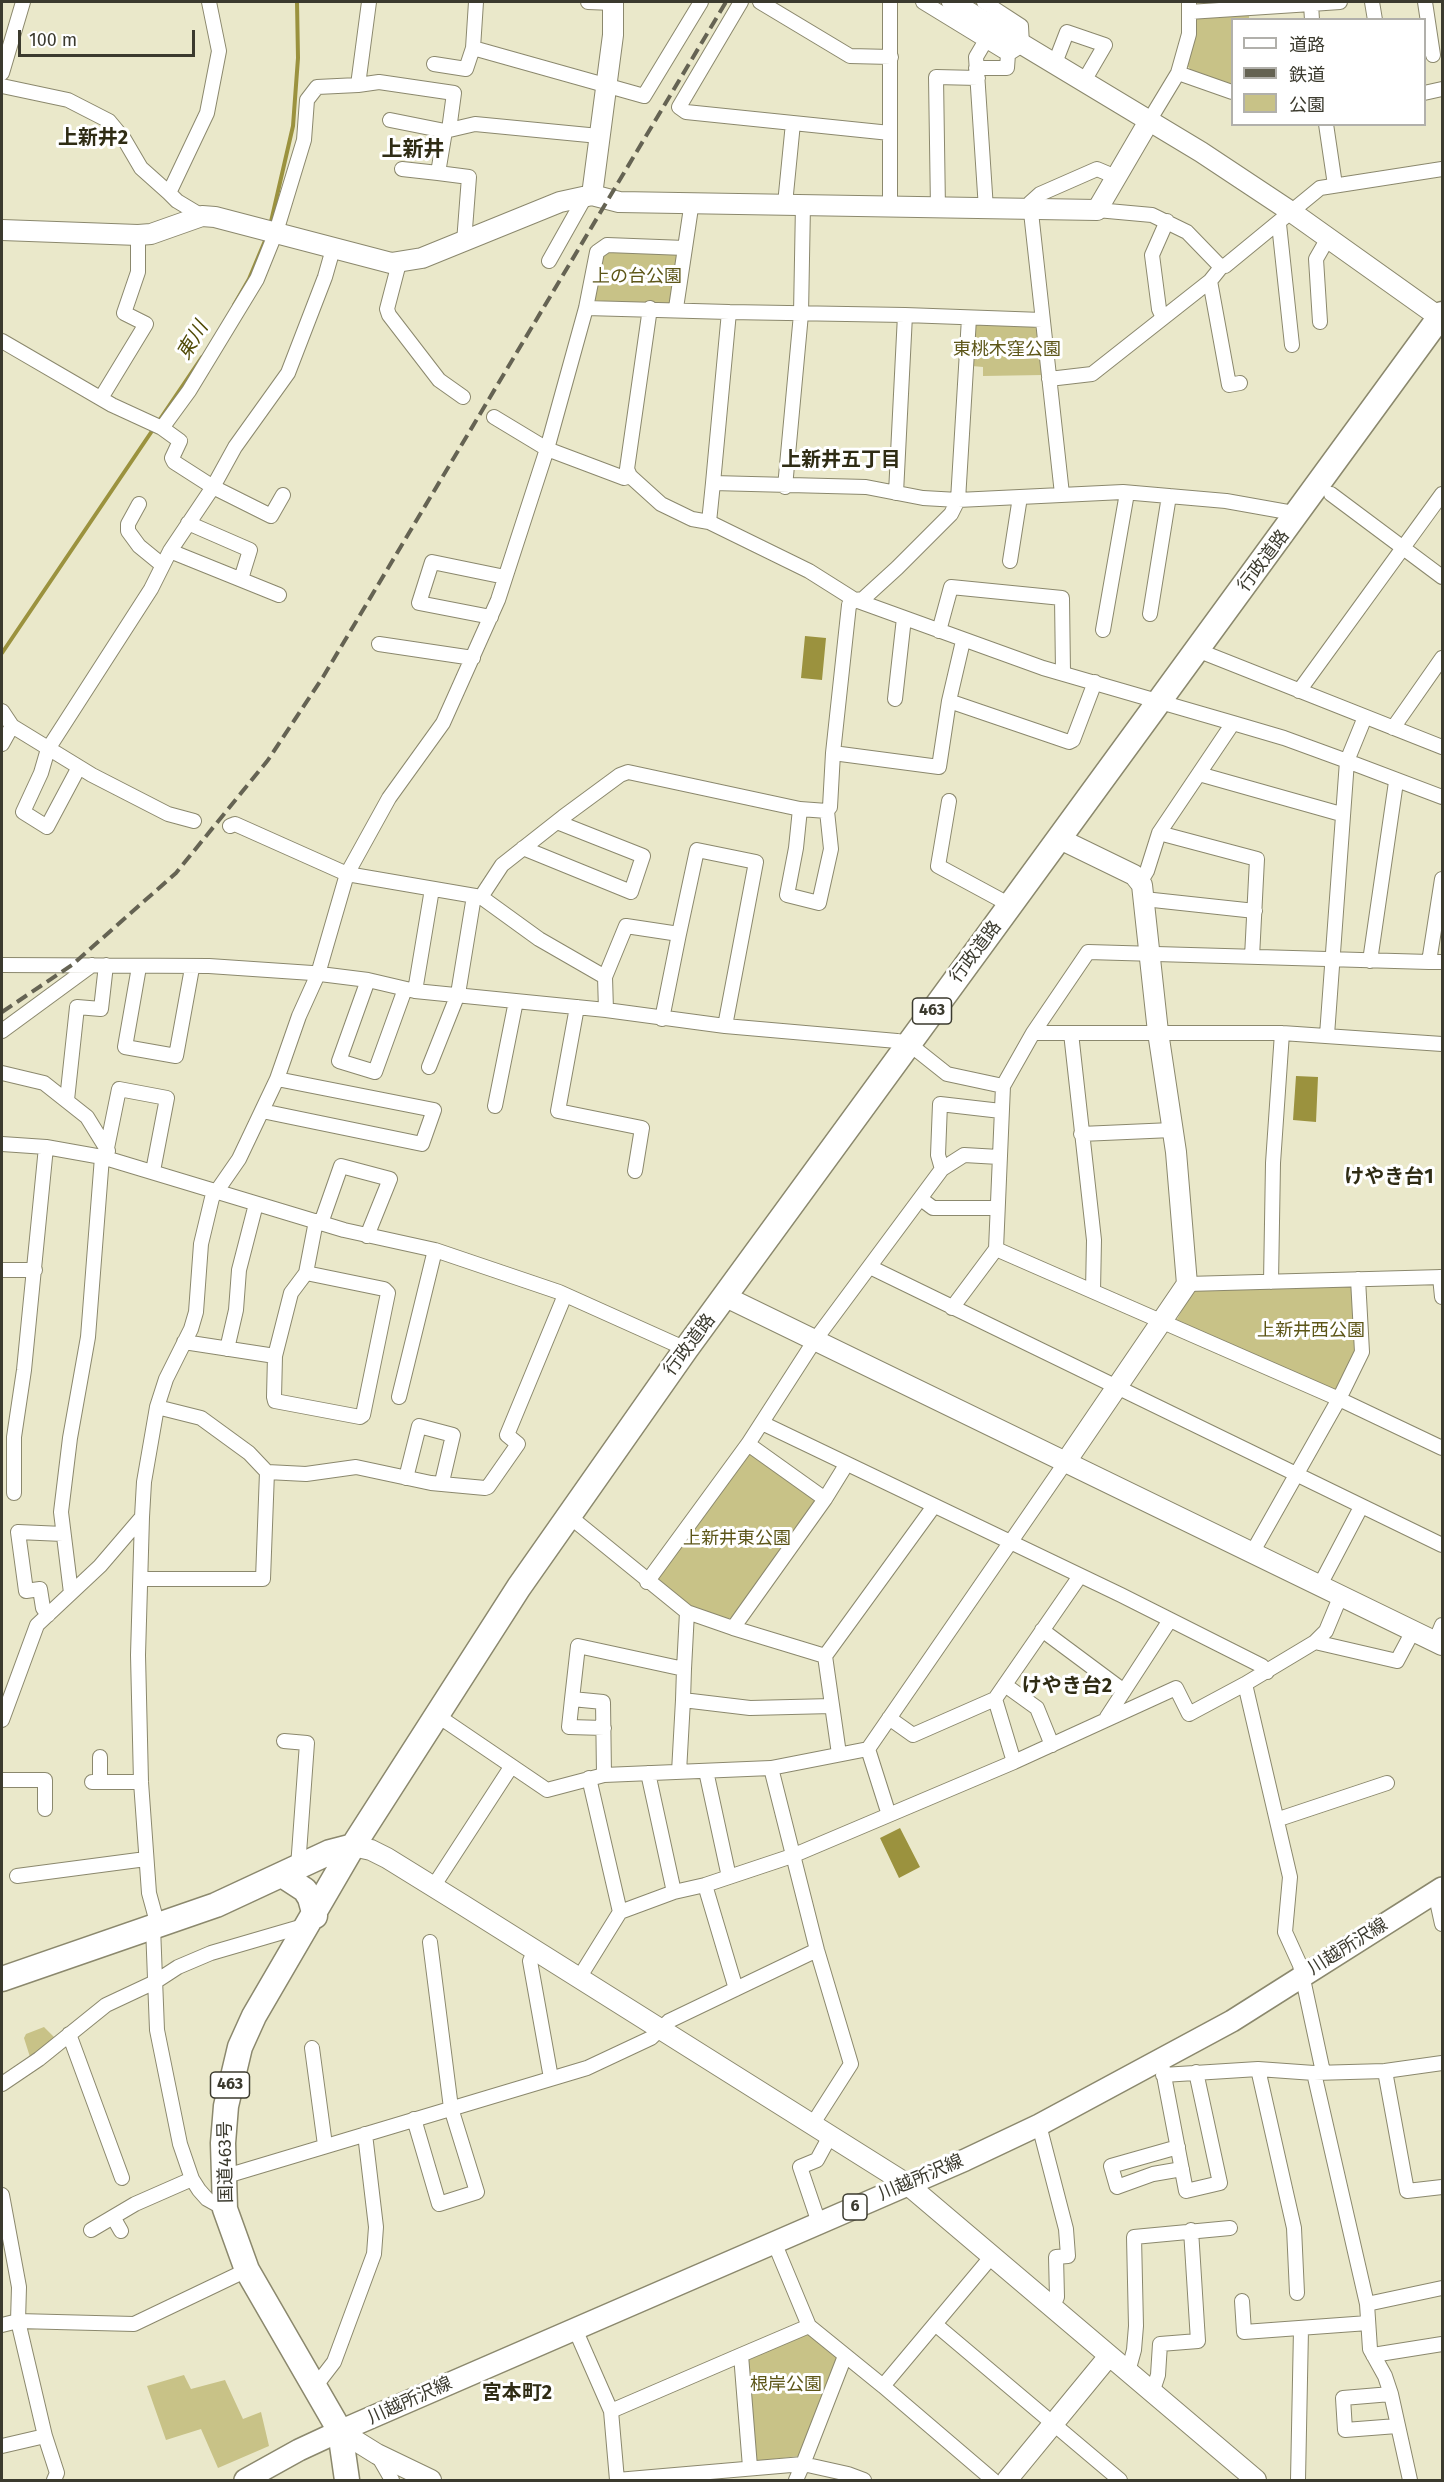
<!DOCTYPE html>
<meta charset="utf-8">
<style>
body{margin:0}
#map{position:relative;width:1444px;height:2482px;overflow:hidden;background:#eae8ca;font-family:"Fira Sans","Noto Sans JP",sans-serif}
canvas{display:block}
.frame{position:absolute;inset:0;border:3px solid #3b3a2e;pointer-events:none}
.legend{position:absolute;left:1231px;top:18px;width:195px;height:108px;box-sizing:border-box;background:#fff;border:2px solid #b1b0ab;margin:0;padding:8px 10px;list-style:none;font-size:18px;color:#3b3a2e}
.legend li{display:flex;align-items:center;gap:12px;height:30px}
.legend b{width:30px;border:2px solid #b1b0ab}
.scale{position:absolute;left:18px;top:30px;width:177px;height:27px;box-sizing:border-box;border:3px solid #3b3a2e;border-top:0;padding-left:8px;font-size:18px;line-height:21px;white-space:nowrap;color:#3b3a2e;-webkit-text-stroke:4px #fff;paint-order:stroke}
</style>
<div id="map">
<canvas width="1444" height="2482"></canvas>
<div class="frame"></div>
<ul class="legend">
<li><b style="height:8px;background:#fff"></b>道路</li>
<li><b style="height:8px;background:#656353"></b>鉄道</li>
<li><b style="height:16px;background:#c8c287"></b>公園</li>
</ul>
<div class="scale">100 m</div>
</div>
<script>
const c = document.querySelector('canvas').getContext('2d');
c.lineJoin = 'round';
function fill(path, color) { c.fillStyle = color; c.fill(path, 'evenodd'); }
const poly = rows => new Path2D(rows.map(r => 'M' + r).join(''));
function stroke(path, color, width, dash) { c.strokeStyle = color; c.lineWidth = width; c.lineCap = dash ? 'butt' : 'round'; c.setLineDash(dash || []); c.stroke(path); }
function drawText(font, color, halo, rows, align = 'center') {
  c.font = font + ' "Fira Sans","Noto Sans JP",sans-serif'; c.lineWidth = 6; c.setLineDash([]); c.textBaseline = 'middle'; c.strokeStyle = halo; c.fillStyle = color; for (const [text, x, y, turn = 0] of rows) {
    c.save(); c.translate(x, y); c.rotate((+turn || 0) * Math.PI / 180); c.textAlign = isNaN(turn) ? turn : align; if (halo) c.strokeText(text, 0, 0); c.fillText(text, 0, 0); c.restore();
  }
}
fill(poly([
 [1249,14,1249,19,1232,20,1232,88,1192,72,1187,65,1194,42,1195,18],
 [609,250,676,252,680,256,672,301,668,304,597,302,594,299,601,254],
 [977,325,1034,327,1038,330,1043,375,983,376,983,367,972,366,973,328],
 [1348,1285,1353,1289,1357,1352,1339,1389,1334,1390,1176,1321,1193,1290],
 [752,1451,815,1495,816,1502,734,1616,728,1619,692,1608,659,1581,658,1576,747,1452],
 [44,2027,54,2037,54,2042,34,2058,30,2057,24,2038,26,2034],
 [805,2334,811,2335,837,2355,838,2360,799,2456,757,2461,754,2459,748,2359],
 [184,2375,191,2389,225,2380,243,2419,261,2412,269,2446,218,2468,201,2429,166,2440,147,2386]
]), '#c8c287');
fill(poly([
 [805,636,826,638,822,680,801,678],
 [1296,1076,1318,1077,1316,1122,1293,1120],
 [900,1828,920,1867,899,1878,880,1838]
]), '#9b923e');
stroke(poly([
 [270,226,293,126,298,58,297,2],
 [234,305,249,279,267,236],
 [2,653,202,357]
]), '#9b923e', 4);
const street = poly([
 [476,2,473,48,644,96,701,2],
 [588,2,613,3],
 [741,2,679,107,686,112,793,123,785,204],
 [760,2,850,56,891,57],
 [923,2,1008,54,1022,45,1021,26,984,2],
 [1372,2,1375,20],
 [1425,2,1433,55],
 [1189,12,1311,4],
 [1312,20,1311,4,1340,2],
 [986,40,976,57,986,209],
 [1055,63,1067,32,1105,45,1084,81],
 [434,64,466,69,473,48],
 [976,68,1007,68,1008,54],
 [2,73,23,2],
 [1178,73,1232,92],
 [358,85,379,82,454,93,449,130],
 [2,86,68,100,109,121,124,139,141,168,169,193],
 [1424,93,1442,89],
 [390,120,445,131,475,124,599,136],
 [1149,121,1178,73,1189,34,1189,2],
 [793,123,890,133],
 [1326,124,1335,185],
 [445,131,438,173,469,177,464,242],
 [402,169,438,173],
 [890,207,890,2],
 [938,209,936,77,978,78],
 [1097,210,1152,215,1187,232,1219,265,1225,266,1320,188,1442,169],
 [202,216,177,201,169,193,207,113,219,51,209,2],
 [1279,224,1292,345],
 [549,261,585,197],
 [399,263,387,309,389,315,439,380,463,397],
 [1210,281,1229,385,1240,383],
 [586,308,729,312],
 [676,308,685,248],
 [1163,318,1159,309,1152,255,1167,221],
 [1320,322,1316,259,1328,238],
 [2,341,112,405,162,428,180,441,172,458,174,462,213,487,235,447,288,373,325,277,333,249],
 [1049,379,1092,374,1210,281,1222,266],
 [101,398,146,324,124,313,138,272,138,235],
 [494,417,547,449,624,478,630,476,627,469,650,308],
 [162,428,189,391,257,279,276,232,304,140,307,100,317,87,358,85,369,2],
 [630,476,661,504,692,519,709,522],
 [713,483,729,312,905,315],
 [785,487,801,314,803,204],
 [896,493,905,315,1042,320],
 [1062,494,1030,203,1040,194,1097,169,1116,177],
 [1331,494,1442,577],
 [139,504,128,524,128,531,139,546,161,564],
 [188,523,250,550,241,579],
 [1010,561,1020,497],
 [279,595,170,551,213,487,271,516,283,495],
 [1150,614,1169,496],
 [491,617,419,603,432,562,505,577],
 [1103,630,1127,493],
 [939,631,951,587,1062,598,1063,672],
 [963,641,949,701,939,767,833,753,849,605,855,600,863,599,897,568,951,514,958,500,969,318],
 [379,644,473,658],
 [1197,650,1442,747],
 [1299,691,1442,494],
 [895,699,904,618],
 [949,701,1069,742,1073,740,1095,682],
 [2,711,12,726,92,775,168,814,194,821],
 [1233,723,1043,668,855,600,809,571,709,522,713,483,866,487,923,498,958,500,1123,492,1226,501,1299,514],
 [1393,728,1442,658],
 [2,744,12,726],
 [79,767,47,827,23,812,41,773,48,749,151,589,170,551],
 [1199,774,1341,814],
 [949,801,938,866,1012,906],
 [827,811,800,809,796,848,787,895,819,903,831,849,827,811,830,807,833,753],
 [230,826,235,824,347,874,481,897,539,939,605,977,626,926,679,934,697,850,756,862,725,1026],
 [1159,833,1257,859,1252,957],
 [523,848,631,892,643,856,557,822],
 [1442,879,1429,962,1442,962],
 [1141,881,1147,871,1159,833,1233,723,1284,738,1347,761,1365,717],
 [481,897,502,865,563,817,620,775,628,772,800,809],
 [1144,899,1255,911],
 [1370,961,1396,782],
 [2,965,209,966,312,973,368,980,415,991,606,1010,725,1026,897,1041,908,1043,947,1074,1003,1086],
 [139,967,125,1047,176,1056,192,968],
 [605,977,606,1010],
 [368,980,339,1061,375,1072,405,989],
 [415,991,432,889],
 [577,1007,558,1111,642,1128,635,1171],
 [662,1019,679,934],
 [2,1031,92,965],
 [1033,1033,1282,1033,1442,1044],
 [1071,1033,1094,1240,1093,1291],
 [1327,1035,1347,761,1442,797],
 [429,1067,458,994,474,896],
 [2,1073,44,1083,87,1117,108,1151],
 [67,1100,77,1007,101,1009,106,965],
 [495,1106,516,1001],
 [262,1111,422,1144,434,1110,277,1079],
 [1081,1134,1172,1130],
 [2,1144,46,1147,102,1157,344,1230,435,1250,559,1292,686,1349],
 [107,1148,119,1089,167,1098,153,1171],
 [942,1169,938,1155,940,1104,1001,1111],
 [921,1199,933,1208,996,1208],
 [321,1223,341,1166,390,1179,367,1236],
 [996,1249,1339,1399,1442,1448],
 [870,1267,1442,1545],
 [2,1270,35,1270],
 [306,1273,291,1293,275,1356,274,1397,275,1401,360,1417,363,1415,388,1293,384,1289,306,1273,316,1221],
 [1440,1277,1442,1297],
 [1271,1282,1273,1163,1282,1033],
 [1187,1284,1442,1277],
 [952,1308,996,1249,1003,1086,1033,1033,1088,952,1429,962],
 [184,1342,275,1356],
 [227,1349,236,1310,239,1270,256,1204],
 [399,1397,435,1250],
 [157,1407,201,1418,249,1453,267,1472,306,1474,356,1467,431,1483,485,1488,488,1487,518,1444,507,1435,565,1295],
 [762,1423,1121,1595,1262,1666,1267,1672],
 [748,1444,825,1499,846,1465],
 [406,1478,419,1426,453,1435,442,1482],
 [14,1493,14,1437,24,1370,46,1147],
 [569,1516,687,1612,684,1669,578,1646,572,1699,603,1702,604,1775],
 [142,1517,138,1655,141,1782,149,1893,158,1926],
 [1252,1553,1339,1399,1362,1352,1358,1279],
 [142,1579,263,1579,267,1472],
 [647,1582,748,1444,815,1340,942,1169,964,1155,999,1157],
 [1320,1585,1361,1507],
 [71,1593,61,1512,70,1438,88,1337,102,1157],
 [687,1612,733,1628,825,1499],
 [48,1615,43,1608,40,1589,26,1591,18,1532,63,1534],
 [733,1628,825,1656,839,1754],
 [1042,1630,1124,1691],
 [1315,1642,1397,1661,1413,1631],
 [1435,1642,1442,1625],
 [825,1656,934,1506],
 [1245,1684,1290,1877,1285,1932,1300,1965,1323,2072],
 [1005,1685,1037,1708,1052,1745],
 [572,1699,569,1727,604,1728],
 [995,1699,1014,1762],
 [683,1700,684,1669],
 [438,1716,547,1790,604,1775,771,1768,817,1950,851,2064,812,2125],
 [1107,1717,1170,1620],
 [889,1718,913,1735,995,1699,1080,1576],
 [2,1720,37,1625,100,1566,142,1517,144,1482,157,1407,166,1379,191,1329,196,1312,201,1244,212,1198,239,1159,277,1079,299,1016,318,974,347,874,389,798,443,723,498,600,547,449,586,308,597,252,607,245,685,248,692,201],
 [284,1741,307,1743,298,1867],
 [868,1749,889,1815],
 [771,1768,868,1749,1065,1463],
 [706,1771,729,1877],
 [679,1772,683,1700,750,1708,832,1706],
 [648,1773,674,1892],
 [2,1780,45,1780,45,1809],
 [92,1782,141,1782],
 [100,1782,100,1757],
 [1279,1819,1387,1783],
 [17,1876,146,1859],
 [705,1885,736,1989],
 [433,1887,511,1767],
 [1435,1892,1442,1924],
 [620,1912,674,1892,705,1885,792,1856,1014,1762,1176,1688,1189,1714,1245,1684,1315,1642,1326,1631,1341,1595],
 [153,1927,157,2030,180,2144,192,2179,199,2190,207,2199,225,2209],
 [535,1950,530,1961,551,2078],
 [579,1978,620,1912,589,1778],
 [69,2034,122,2178],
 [312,2048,325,2145],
 [1161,2060,1186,2191,1220,2183,1196,2072],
 [1258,2069,1294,2228,1297,2293],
 [1385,2071,1407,2191,1442,2187],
 [1314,2073,1367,2304,1370,2349,1385,2376,1391,2394,1410,2480],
 [1163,2075,1258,2069,1314,2073,1385,2071,1442,2063],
 [2,2084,39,2059,106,2005,155,1982,178,1967,211,1953,307,1925],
 [414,2119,439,2204,477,2192,451,2108,430,1942],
 [1039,2125,1066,2229,1068,2256,1056,2257,1057,2297,1052,2308],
 [1178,2147,1111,2166,1117,2187,1153,2174,1182,2169],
 [223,2177,587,2068,651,2038,669,2021,817,1950],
 [2,2195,19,2287,18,2321,45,2436,2,2446],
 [113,2217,121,2231],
 [819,2223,800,2167,817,2160,830,2136],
 [91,2230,135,2204,192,2179],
 [774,2242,809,2326,883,2386],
 [1242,2301,1244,2332,1368,2323],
 [1367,2304,1442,2288],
 [935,2324,992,2256],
 [2,2325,18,2321,134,2324,247,2270],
 [575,2329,611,2411,617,2480],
 [741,2355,809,2326],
 [1373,2355,1442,2344],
 [845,2356,803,2464,848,2474,864,2480],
 [1128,2372,1134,2350,1136,2326,1134,2237,1230,2228],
 [314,2388,334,2362,374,2254,376,2227,365,2134],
 [1152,2393,1158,2375,1160,2344,1198,2341,1191,2230],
 [1391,2394,1343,2398,1345,2430,1397,2426],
 [611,2411,741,2355,750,2467],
 [45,2436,57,2473,54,2480],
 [377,2454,392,2480],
 [617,2480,803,2464,796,2480],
 [993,2480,883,2386,935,2324,1120,2480],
 [1298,2480,1301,2329]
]);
const secondary = poly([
 [952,2,1201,152,1293,213,1442,319],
 [592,195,613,35,613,2],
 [2,230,138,235,151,234,202,216,215,217,391,263,422,258,560,202,592,195,619,202,1097,210,1149,121],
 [1060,839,1134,875,1142,885,1158,1032,1176,1152,1187,1284,1065,1463],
 [726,1297,1442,1645],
 [353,1846,371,1850,387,1858,463,1905,907,2184,1256,2480],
 [340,2431,377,2454,431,2480],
 [1007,2480,1109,2356]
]);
const primary = poly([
 [245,2480,299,2450,340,2431,965,2160,1039,2125,1232,2021,1442,1888]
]);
const highway = poly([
 [282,1875,305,1890,310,1898,315,1916],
 [2,1979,216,1905,330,1852,353,1846],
 [347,2480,340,2431,247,2270,225,2209,223,2143,226,2106,240,2047,254,2016,353,1846,519,1587,686,1349,1442,314]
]);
stroke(street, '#8b886d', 16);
stroke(secondary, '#8b886d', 22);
stroke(primary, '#8b886d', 24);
stroke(highway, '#8b886d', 27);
stroke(street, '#fff', 14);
stroke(secondary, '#fff', 20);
stroke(primary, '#fff', 21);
stroke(highway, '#fff', 24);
stroke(poly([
 [2,1012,72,965,176,873,268,760,323,677,726,2]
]), '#656353', 4, [12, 6]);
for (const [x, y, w] of [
 [932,1011,39],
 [230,2085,39],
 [855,2207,24]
]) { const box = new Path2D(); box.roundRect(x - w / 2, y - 13, w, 26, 4.5); c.fillStyle = '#fff'; c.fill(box); stroke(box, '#3b3a2e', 1.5); }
drawText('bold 16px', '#3b3a2e', null, [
 ["463",932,1011],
 ["463",230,2085],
 ["6",855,2207]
]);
drawText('18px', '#5d5618', '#fff', [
 ["上の台公園",637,277],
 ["東桃木窪公園",1007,350],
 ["上新井西公園",1311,1331],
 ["上新井東公園",737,1539],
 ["根岸公園",786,2385]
]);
drawText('18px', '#3b3a2e', '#fff', [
 ["行政道路",1264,561,-53],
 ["行政道路",976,952,-53],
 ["行政道路",690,1345,-53],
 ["川越所沢線",1348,1947,-32],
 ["国道463号",226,2162,-91],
 ["川越所沢線",921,2178,-23],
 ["川越所沢線",410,2401,-24]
]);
drawText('bold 20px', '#2f2c14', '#fff', [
 ["上新井2",93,138],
 ["上新井五丁目",841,460],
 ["けやき台1",1389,1177],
 ["けやき台2",1067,1686],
 ["宮本町2",517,2393]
]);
drawText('italic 20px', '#504a06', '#fff', [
 ["東川",193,341,-59]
]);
drawText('bold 21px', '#2f2c14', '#fff', [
 ["上新井",413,150]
]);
</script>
